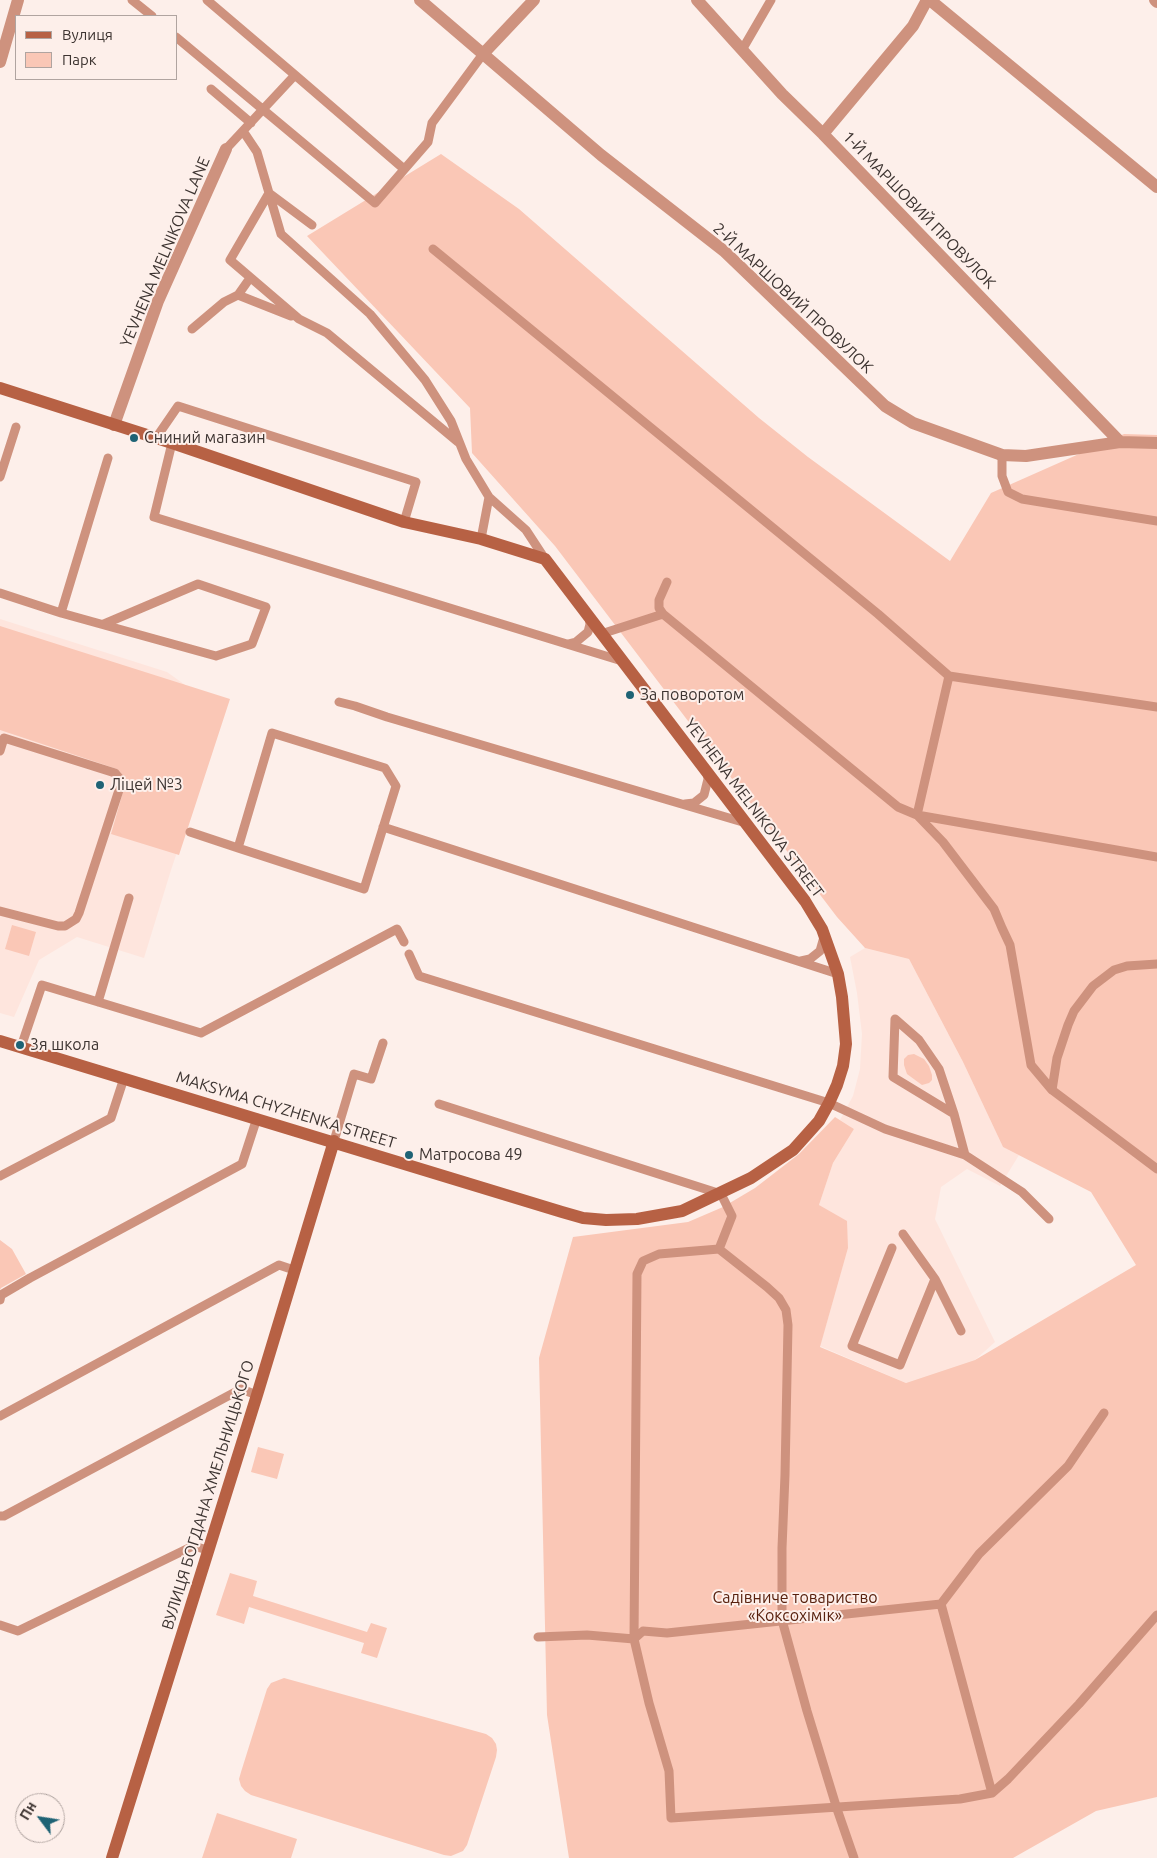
<!DOCTYPE html>
<meta charset="utf-8">
<style>
body{margin:0}
#map{position:relative;width:1157px;height:1858px;overflow:hidden;background:#fdefea;font-family:Ubuntu,sans-serif}
canvas{display:block}
.legend{position:absolute;left:15px;top:15px;width:162px;height:65px;box-sizing:border-box;background:#fdefea;border:1px solid #b0a4a0;margin:0;padding:6px 9px;list-style:none;font-size:15px;color:#3d3431}
.legend li{display:flex;align-items:center;gap:10px;height:25px}
.legend b{width:25px;border:1px solid #b0a4a0}
.north{position:absolute;left:15px;top:1793px;width:50px;height:50px;box-sizing:border-box;background:#fdefea;border:1px solid #b0a4a0;border-radius:50%;rotate:301deg;font-size:14px;font-weight:700;line-height:20px;text-align:center;color:#3d3431}
.north::after{content:'';display:block;margin:auto;width:18px;height:22px;background:#1f6375;clip-path:polygon(50% 0,100% 100%,50% 72%,0 100%)}
</style>
<div id="map">
<canvas width="1157" height="1858"></canvas>
<ul class="legend">
<li><b style="height:6px;background:#b76144"></b>Вулиця</li>
<li><b style="height:14px;background:#fac7b6"></b>Парк</li>
</ul>
<div class="north">Пн</div>
</div>
<script>
const c = document.querySelector('canvas').getContext('2d');
c.lineJoin = 'round';
function fill(path, color) { c.fillStyle = color; c.fill(path, 'evenodd'); }
const poly = rows => new Path2D(rows.map(r => 'M' + r).join(''));
function stroke(path, color, width, dash) { c.strokeStyle = color; c.lineWidth = width; c.lineCap = dash ? 'butt' : 'round'; c.setLineDash(dash || []); c.stroke(path); }
function drawText(font, color, halo, rows, align = 'center') {
  c.font = font + ' Ubuntu,sans-serif'; c.lineWidth = 4; c.setLineDash([]); c.textBaseline = 'middle'; c.strokeStyle = halo; c.fillStyle = color; for (const [text, x, y, turn = 0] of rows) {
    c.save(); c.translate(x, y); c.rotate((+turn || 0) * Math.PI / 180); c.textAlign = isNaN(turn) ? turn : align; if (halo) c.strokeText(text, 0, 0); c.fillText(text, 0, 0); c.restore();
  }
}
fill(poly([
 [0,619,167,672,188,687,228,700,171,870,144,958,77,937,39,960,14,1017,0,1013],
 [865,948,909,959,963,1062,1003,1147,1019,1155,1000,1186,967,1169,941,1187,935,1219,995,1342,975,1360,906,1383,820,1346,848,1248,819,1205,833,1163,854,1129,840,1120,853,1096,860,1069,862,1034,857,993,850,957]
]), '#fee5dd');
fill(poly([
 [441,154,519,209,759,418,808,457,950,561,991,493,1124,434,1157,435,1157,1797,1096,1811,1013,1858,569,1858,547,1715,539,1358,573,1237,688,1222,723,1207,755,1188,799,1154,835,1117,854,1129,833,1163,819,1205,847,1221,848,1248,820,1347,906,1383,975,1360,1136,1265,1091,1192,1003,1147,963,1062,909,959,865,948,837,917,555,546,472,453,470,408,307,236],
 [0,626,230,699,179,855,111,834,125,785,121,773,117,769,0,730],
 [12,925,36,932,29,956,5,949],
 [914,1054,924,1059,929,1066,932,1075,932,1080,929,1083,922,1085,907,1074,904,1065,904,1059,908,1055],
 [0,1240,12,1249,26,1274,1,1288,0,1290],
 [258,1447,284,1454,277,1479,251,1472],
 [230,1573,257,1581,253,1596,367,1632,371,1623,387,1628,377,1658,361,1653,364,1643,249,1607,244,1624,216,1615],
 [284,1678,486,1734,492,1738,496,1744,497,1750,496,1757,467,1845,463,1851,451,1856,444,1855,251,1795,245,1791,241,1786,239,1779,241,1772,267,1689,271,1683],
 [217,1813,297,1839,291,1858,202,1858]
]), '#fac7b6');
stroke(poly([
 [132,0,152,16],
 [207,0,295,75],
 [176,37,375,203,428,142,432,123,483,54],
 [742,50,771,0],
 [211,89,251,123],
 [243,131,257,152,281,234,370,314,425,380,451,421,466,459,489,497,481,539],
 [226,149,295,75,404,169],
 [312,225,269,193,230,260,299,319,327,333,458,442],
 [433,249,878,614,949,676,917,815,1157,857],
 [250,278,238,295,291,316],
 [192,329,224,302,238,295],
 [156,438,178,406,416,482,404,522],
 [172,443,154,517,622,661],
 [1002,455,1002,476,1008,492,1022,499,1157,521],
 [0,477,16,427],
 [489,497,526,530,545,559],
 [0,593,61,613,216,656,252,644,266,607,198,584,104,624],
 [61,613,108,458],
 [663,614,659,608,659,600,667,582],
 [601,634,663,614,898,807,917,815,943,842,994,909,1002,928,1010,945,1031,1065,1052,1090,1157,1169],
 [568,644,576,642,588,632,590,624,589,617],
 [949,676,1157,707],
 [339,702,355,706,387,717,746,823],
 [0,751,4,738,115,773,120,779,121,784,79,913,76,919,65,926,58,926,0,911],
 [685,804,694,803,704,795,708,779,707,773],
 [383,827,838,974],
 [190,832,238,848,364,889,396,786,385,768,272,733,238,848],
 [409,954,419,976,829,1103,885,1129,965,1155,1022,1192,1049,1219],
 [801,961,810,959,820,951,824,937],
 [98,1002,129,898],
 [21,1047,42,985,201,1033,397,929,404,942],
 [1052,1090,1057,1058,1068,1025,1074,1011,1093,986,1114,970,1127,966,1157,964],
 [439,1104,721,1194,732,1216,719,1249,767,1287,779,1298,786,1310,788,1325,785,1475,782,1548,782,1620,807,1711,837,1809,854,1858],
 [954,1114,893,1077,895,1019,919,1040,939,1069,954,1114,965,1155],
 [334,1141,354,1074,371,1079,383,1043],
 [0,1176,111,1118,124,1078],
 [892,1248,852,1346,900,1365,935,1279,903,1234],
 [719,1249,659,1254,643,1261,637,1274,634,1639,649,1703,669,1771,671,1818,960,1799,992,1793,1008,1779,1079,1704,1157,1615],
 [935,1279,961,1331],
 [0,1300,1,1295,30,1278,242,1164,257,1118],
 [0,1416,279,1265,294,1270],
 [0,1516,4,1516,241,1389,257,1395],
 [0,1625,18,1631,193,1546,208,1550],
 [538,1637,587,1635,634,1639,643,1631,667,1633,941,1604],
 [992,1793,941,1604,979,1554,1068,1466,1104,1413]
]), '#ce927e', 9);
stroke(poly([
 [420,0,601,155,724,251,885,406,913,423,1002,455,1026,456,1120,442,1157,443],
 [697,0,782,94,823,134,1120,442],
 [930,0,1157,187],
 [1155,0,1157,2],
 [483,54,534,0],
 [0,62,18,0],
 [823,134,913,26,927,0],
 [114,425,158,301,226,149]
]), '#ce927e', 12);
stroke(poly([
 [0,388,172,443,404,522,481,539,545,559,805,901,822,929,838,974,842,997,846,1044,843,1066,837,1085,829,1103,819,1121,793,1150,751,1178,682,1211,637,1219,606,1220,583,1218,562,1212,0,1041],
 [112,1858,257,1395,334,1141]
]), '#b76144', 12);
for (const [x, y, r, color] of [
 [134,438,5,"#1f6375"],
 [630,695,5,"#1f6375"],
 [100,785,5,"#1f6375"],
 [20,1045,5,"#1f6375"],
 [409,1155,5,"#1f6375"]
]) { const dot = new Path2D(); dot.arc(x, y, r, 0, 2 * Math.PI); c.fillStyle = color; c.fill(dot); stroke(dot, '#fdefea', 2); }
drawText('16px', '#3d3431', '#fdefea', [
 ["1-Й МАРШОВИЙ ПРОВУЛОК",919,210,46],
 ["YEVHENA MELNIKOVA LANE",165,252,-67],
 ["2-Й МАРШОВИЙ ПРОВУЛОК",793,298,43],
 ["YEVHENA MELNIKOVA STREET",754,808,53],
 ["MAKSYMA CHYZHENKA STREET",286,1110,17],
 ["ВУЛИЦЯ БОГДАНА ХМЕЛЬНИЦЬКОГО",208,1495,-73]
]);
drawText('16px', '#3d3431', '#fdefea', [
 ["Сниний магазин",144,438],
 ["За поворотом",640,695],
 ["Ліцей №3",110,785],
 ["3я школа",30,1045],
 ["Матросова 49",419,1155]
], 'left');
drawText('16px', '#58210e', '#fdefea', [
 ["Садівниче товариство",795,1598],
 ["«Коксохімік»",795,1616]
]);
</script>
